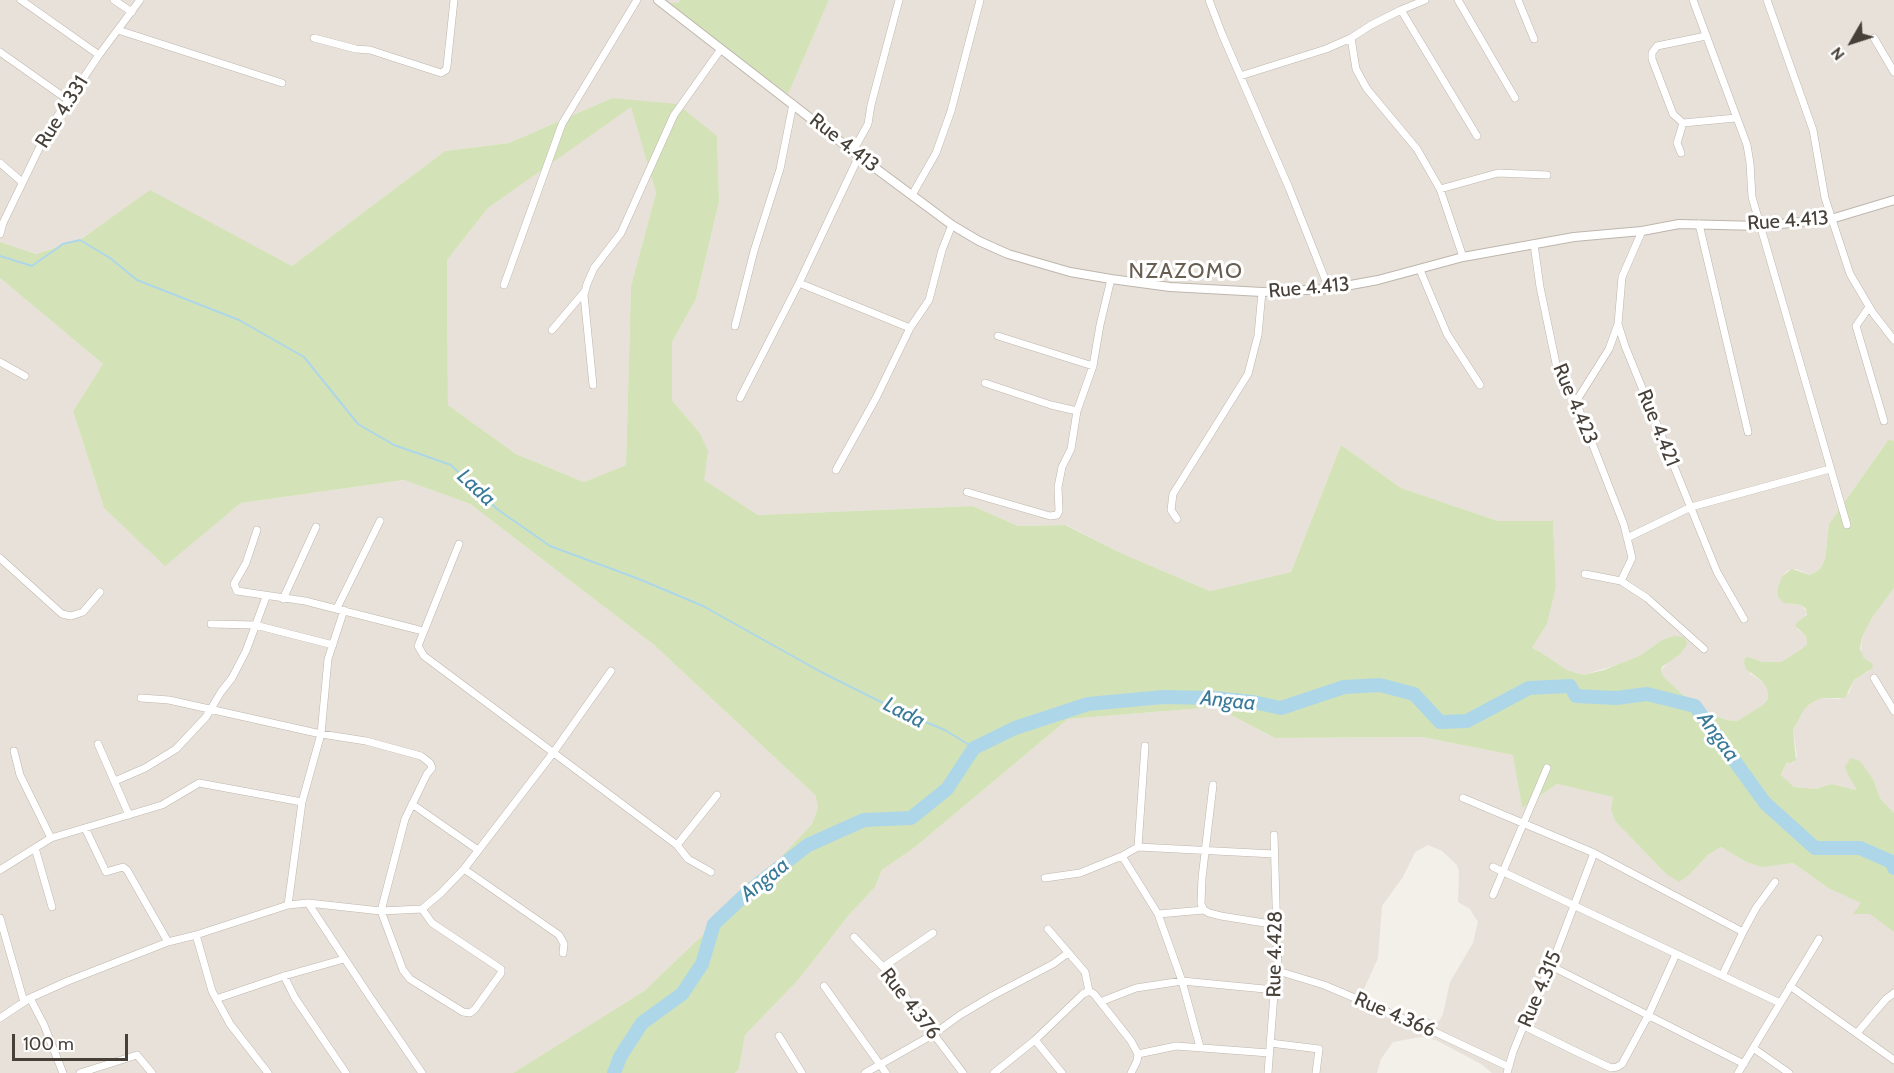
<!DOCTYPE html>
<style>
body{margin:0}
#map{position:relative;width:1894px;height:1073px;overflow:hidden;background:#f3f0ea;font-family:Cabin,sans-serif}
canvas{display:block}
.north{position:absolute;left:1822px;top:12px;width:60px;height:60px;-webkit-text-stroke:4px #fff;paint-order:stroke;rotate:231deg;font-size:16px;font-weight:700;line-height:24px;text-align:center;color:#474039}
.north::after{content:'';display:block;margin:auto;width:21px;height:27px;background:#474039;clip-path:polygon(50% 0,100% 100%,50% 72%,0 100%)}
.scale{position:absolute;left:12px;top:1034px;width:116px;height:27px;box-sizing:border-box;border:3px solid #474039;border-top:0;padding-left:8px;font-size:18px;line-height:21px;white-space:nowrap;color:#474039;-webkit-text-stroke:4px #fff;paint-order:stroke}
</style>
<div id="map">
<canvas width="1894" height="1073"></canvas>
<div class="north">N</div>
<div class="scale">100 m</div>
</div>
<script>
const c = document.querySelector('canvas').getContext('2d');
c.lineJoin = 'round';
function fill(path, color) { c.fillStyle = color; c.fill(path, 'evenodd'); }
const poly = rows => new Path2D(rows.map(r => 'M' + r).join(''));
function stroke(path, color, width, dash) { c.strokeStyle = color; c.lineWidth = width; c.lineCap = dash ? 'butt' : 'round'; c.setLineDash(dash || []); c.stroke(path); }
function drawText(font, color, halo, rows, align = 'center') {
  c.font = font + ' Cabin,sans-serif'; c.lineWidth = 6; c.setLineDash([]); c.textBaseline = 'middle'; c.strokeStyle = halo; c.fillStyle = color; for (const [text, x, y, turn = 0] of rows) {
    c.save(); c.translate(x, y); c.rotate((+turn || 0) * Math.PI / 180); c.textAlign = isNaN(turn) ? turn : align; if (halo) c.strokeText(text, 0, 0); c.fillText(text, 0, 0); c.restore();
  }
}
fill(poly([
 [0,0,680,0,678,3,665,3,788,93,829,0,1894,0,1894,441,1887,441,1829,524,1825,559,1820,569,1810,575,1796,569,1787,571,1782,576,1778,587,1789,604,1801,605,1807,612,1805,617,1798,621,1797,629,1806,636,1807,644,1802,650,1781,662,1763,662,1749,657,1750,674,1763,682,1767,689,1768,697,1764,704,1737,721,1727,720,1700,711,1663,676,1661,671,1668,662,1673,636,1662,640,1639,656,1620,664,1583,675,1567,670,1542,653,1532,648,1547,624,1556,587,1553,521,1498,521,1401,488,1341,445,1291,572,1210,591,1123,554,1066,525,1018,526,973,506,758,515,703,480,699,432,672,400,672,342,696,299,719,202,717,137,612,98,509,143,445,151,292,266,150,191,80,240,36,254,0,242],
 [631,106,656,193,631,286,626,465,584,482,516,454,448,405,447,260,488,208],
 [0,278,103,364,73,411,104,508,165,565,241,503,404,480,470,504,654,645,815,795,818,807,812,824,748,892,644,991,513,1073,0,1073],
 [1894,588,1894,813,1880,798,1874,781,1847,773,1858,790,1832,784,1815,789,1794,787,1781,776,1787,762,1790,764,1793,763,1797,756,1793,730,1804,710,1811,703,1822,698,1840,699,1849,693,1854,680,1869,671,1872,663,1864,658,1861,653,1862,637,1872,618],
 [1215,707,1275,738,1422,737,1514,755,1522,808,1557,784,1614,797,1611,810,1615,821,1666,874,1690,874,1708,855,1721,847,1746,862,1762,866,1793,863,1828,888,1894,902,1894,1073,1492,1073,1481,1064,1436,1040,1421,1037,1393,1042,1381,1059,1377,1073,735,1073,739,1069,745,1035,799,979,848,916,875,887,882,870,914,848,1068,719],
 [1428,845,1442,851,1457,865,1459,872,1458,902,1470,909,1478,922,1473,943,1450,982,1443,1014,1439,1021,1392,1010,1366,995,1364,989,1378,958,1382,906,1403,877,1415,852]
]), '#e7e1d9');
fill(poly([
 [680,0,829,0,788,94,664,3,678,3],
 [612,98,677,104,717,136,719,202,696,299,672,342,672,400,699,432,708,451,704,480,758,515,973,506,1018,526,1065,525,1123,554,1210,591,1291,572,1341,445,1401,488,1498,521,1553,521,1556,587,1547,624,1532,648,1542,653,1567,670,1583,675,1604,670,1639,656,1662,640,1673,636,1684,637,1687,642,1686,646,1680,654,1662,667,1661,671,1663,676,1700,711,1727,720,1737,721,1764,704,1768,698,1767,689,1763,682,1746,669,1744,663,1745,658,1749,657,1763,662,1781,662,1802,649,1807,644,1806,636,1795,626,1798,621,1807,615,1806,609,1801,605,1784,603,1778,597,1778,587,1782,576,1792,569,1810,575,1820,569,1825,559,1829,524,1888,440,1894,441,1894,588,1872,618,1862,637,1860,649,1864,658,1872,663,1873,668,1854,680,1845,698,1822,698,1811,703,1804,710,1793,730,1796,760,1790,764,1787,762,1781,775,1794,787,1815,789,1832,784,1857,790,1847,773,1845,766,1851,758,1860,761,1874,781,1880,798,1894,813,1894,932,1870,914,1853,914,1861,903,1828,888,1793,863,1762,867,1746,862,1721,847,1708,855,1690,874,1679,882,1666,874,1615,821,1611,810,1613,797,1557,784,1522,808,1513,755,1422,737,1275,738,1215,707,1068,719,914,848,882,870,875,887,848,916,799,979,745,1035,739,1069,735,1073,513,1073,644,991,748,892,812,824,818,807,815,795,654,645,470,504,404,480,241,503,165,566,104,508,73,411,103,364,0,278,0,242,36,254,80,240,150,190,292,266,445,151,509,143],
 [631,107,656,193,631,286,626,465,584,482,516,454,448,405,447,260,488,208]
]), '#d4e3b7');
stroke(poly([
 [0,256,32,266,63,244,80,240,110,258,137,280,239,320,304,357,358,424,394,445,451,465,497,509,550,546,639,579,703,606,821,672,901,712,945,730,974,748]
]), '#add7e9', 2);
stroke(poly([
 [614,1073,620,1057,642,1023,682,994,702,964,714,924,748,892,808,845,864,820,911,818,947,789,974,748,1015,728,1088,704,1163,697,1214,698,1253,702,1281,708,1344,687,1380,685,1414,694,1440,722,1467,721,1529,688,1570,686,1576,696,1616,698,1647,694,1695,706,1765,803,1815,848,1860,848,1892,862,1894,868]
]), '#add7e9', 14);
const minor = poly([
 [21,0,99,55],
 [114,0,132,12],
 [1209,0,1222,34,1289,188,1329,289],
 [1458,0,1515,98],
 [1518,0,1534,39],
 [1693,0,1747,145,1750,163,1752,197,1847,525],
 [1767,0,1813,130,1825,198,1850,274,1873,313,1894,340],
 [1401,10,1477,136],
 [118,30,282,83],
 [1706,36,1657,46,1652,53,1652,59,1673,114,1683,123,1736,118],
 [314,38,356,49,370,50,441,73,446,70,447,66,454,0],
 [1351,38,1356,69,1367,89,1417,149,1440,189,1463,257],
 [1874,38,1894,72],
 [0,52,68,100],
 [1240,76,1326,49,1351,38,1371,25,1401,10,1425,0],
 [853,151,868,124,871,105,899,0],
 [1681,153,1677,143,1683,123],
 [0,163,22,182],
 [1440,189,1498,173,1547,175],
 [912,195,936,153,951,111,980,0],
 [1699,224,1748,432],
 [1642,231,1622,277,1618,324,1625,346,1717,572,1744,619],
 [0,234,3,223,48,130,99,55,140,0],
 [1534,244,1540,287,1559,378,1569,394,1577,400,1578,407,1624,525,1632,558,1621,581],
 [1420,270,1447,334,1480,385],
 [799,283,910,328],
 [504,285,562,124,637,0],
 [1869,307,1856,326,1884,421],
 [735,326,754,251,780,169,793,104],
 [552,330,585,291],
 [998,336,1093,366],
 [0,362,25,376],
 [985,383,1051,405,1077,411],
 [593,385,584,295,587,284,594,268,621,233,674,115,721,49],
 [740,398,799,283,859,156],
 [1577,400,1609,349,1618,324],
 [836,470,876,398,910,328,929,300,942,250,952,225],
 [967,492,1050,516,1057,515,1059,511,1058,487,1062,467,1071,449,1077,411,1093,366,1100,325,1111,279],
 [1177,519,1171,510,1173,494,1248,374,1258,335,1262,292],
 [257,530,246,563,234,584,237,591,305,601,423,631],
 [1627,538,1691,507,1830,469],
 [459,544,418,646,424,656,677,845,688,859,711,872],
 [0,558,62,614,71,616,83,612,100,592],
 [1585,574,1621,581,1647,598,1704,649],
 [283,599,316,527],
 [337,608,380,521],
 [211,624,255,625,333,645],
 [1874,678,1894,711],
 [141,698,169,700,321,734,366,741,421,756,430,763,432,768,427,774,405,819,381,911,403,970,410,979,463,1012,470,1013,475,1009,501,973,501,969,432,923,422,909],
 [98,744,129,815],
 [14,751,20,775,51,838],
 [115,781,145,768,176,749,206,717,221,692,232,678,246,651,266,597],
 [1463,798,1594,853,1743,932],
 [412,804,478,850],
 [85,828,106,872,123,867,127,870,168,942],
 [677,845,717,795],
 [1138,847,1145,746],
 [35,848,52,907],
 [1122,856,1138,847,1274,854],
 [1493,867,1780,1003],
 [464,869,559,935,564,944,563,953],
 [0,870,51,838,162,805,199,783,302,802],
 [1045,878,1080,873,1122,856,1158,914,1182,981,1200,1047],
 [1493,895,1547,768],
 [308,903,370,997,422,1073],
 [288,905,302,802,321,734,328,659,344,610],
 [1204,910,1201,904,1202,878,1213,785],
 [1158,914,1204,910,1209,913,1221,916,1277,925],
 [0,918,24,1002],
 [1048,929,1085,972,1089,991,1094,994,1131,1041,1138,1054],
 [196,935,212,991,230,1024,268,1073],
 [854,937,883,967,963,1073],
 [1551,966,1744,1064],
 [883,967,933,933],
 [1278,971,1324,985,1437,1033,1509,1067],
 [284,976,295,998,346,1073],
 [1722,976,1743,932,1756,908,1775,882],
 [824,986,886,1073],
 [1790,986,1894,1060],
 [30,998,44,1025,63,1073],
 [216,999,284,976,344,959],
 [1100,1002,1136,988,1182,981,1275,990],
 [0,1018,30,998,68,981,168,942,196,935,288,905,308,903,381,911,422,909,441,893,464,869,553,753,611,671],
 [1524,1026,1577,1052,1611,1068,1617,1067,1622,1064,1648,1016,1676,954],
 [1857,1033,1886,999,1894,993],
 [779,1036,802,1073],
 [1035,1040,1062,1073],
 [1270,1043,1319,1049,1316,1073],
 [1753,1048,1789,1073],
 [1138,1054,1176,1046,1269,1053],
 [80,1073,137,1055,152,1073],
 [865,1073,934,1034,960,1015,992,996,1053,964,1068,953],
 [994,1073,1035,1040,1083,994,1089,991],
 [1131,1073,1137,1061,1138,1054],
 [1268,1073,1275,980,1278,971,1274,835],
 [1507,1073,1513,1052,1536,995,1551,966,1594,853],
 [1738,1073,1819,939]
]);
const tertiary = poly([
 [658,0,859,156,952,225,979,241,1008,254,1070,272,1111,279,1170,287,1262,292,1329,289,1378,280,1463,257,1574,237,1642,231,1679,224,1760,226,1831,219,1894,200]
]);
stroke(minor, '#beb6ad', 8);
stroke(tertiary, '#beb6ad', 10);
stroke(minor, '#fff', 7);
stroke(tertiary, '#fff', 8);
drawText('20px', '#474039', '#fff', [
 ["Rue 4.331",62,112,-58],
 ["Rue 4.413",844,143,38],
 ["Rue 4.413",1788,221,-4],
 ["Rue 4.413",1309,288,-5],
 ["Rue 4.423",1575,404,67],
 ["Rue 4.421",1658,428,68],
 ["Rue 4.428",1275,954,-89],
 ["Rue 4.315",1540,989,-67],
 ["Rue 4.376",910,1004,52],
 ["Rue 4.366",1395,1015,23]
]);
drawText('italic 21px', '#397a99', '#fff', [
 ["Lada",476,488,43],
 ["Angaa",1228,701,6],
 ["Lada",904,713,27],
 ["Angaa",1718,737,54],
 ["Angaa",765,880,-39]
]);
c.letterSpacing = '1.5px';
drawText('22px', '#685d51', '#fff', [
 ["NZAZOMO",1186,272]
]);
c.letterSpacing = '0px';
</script>
